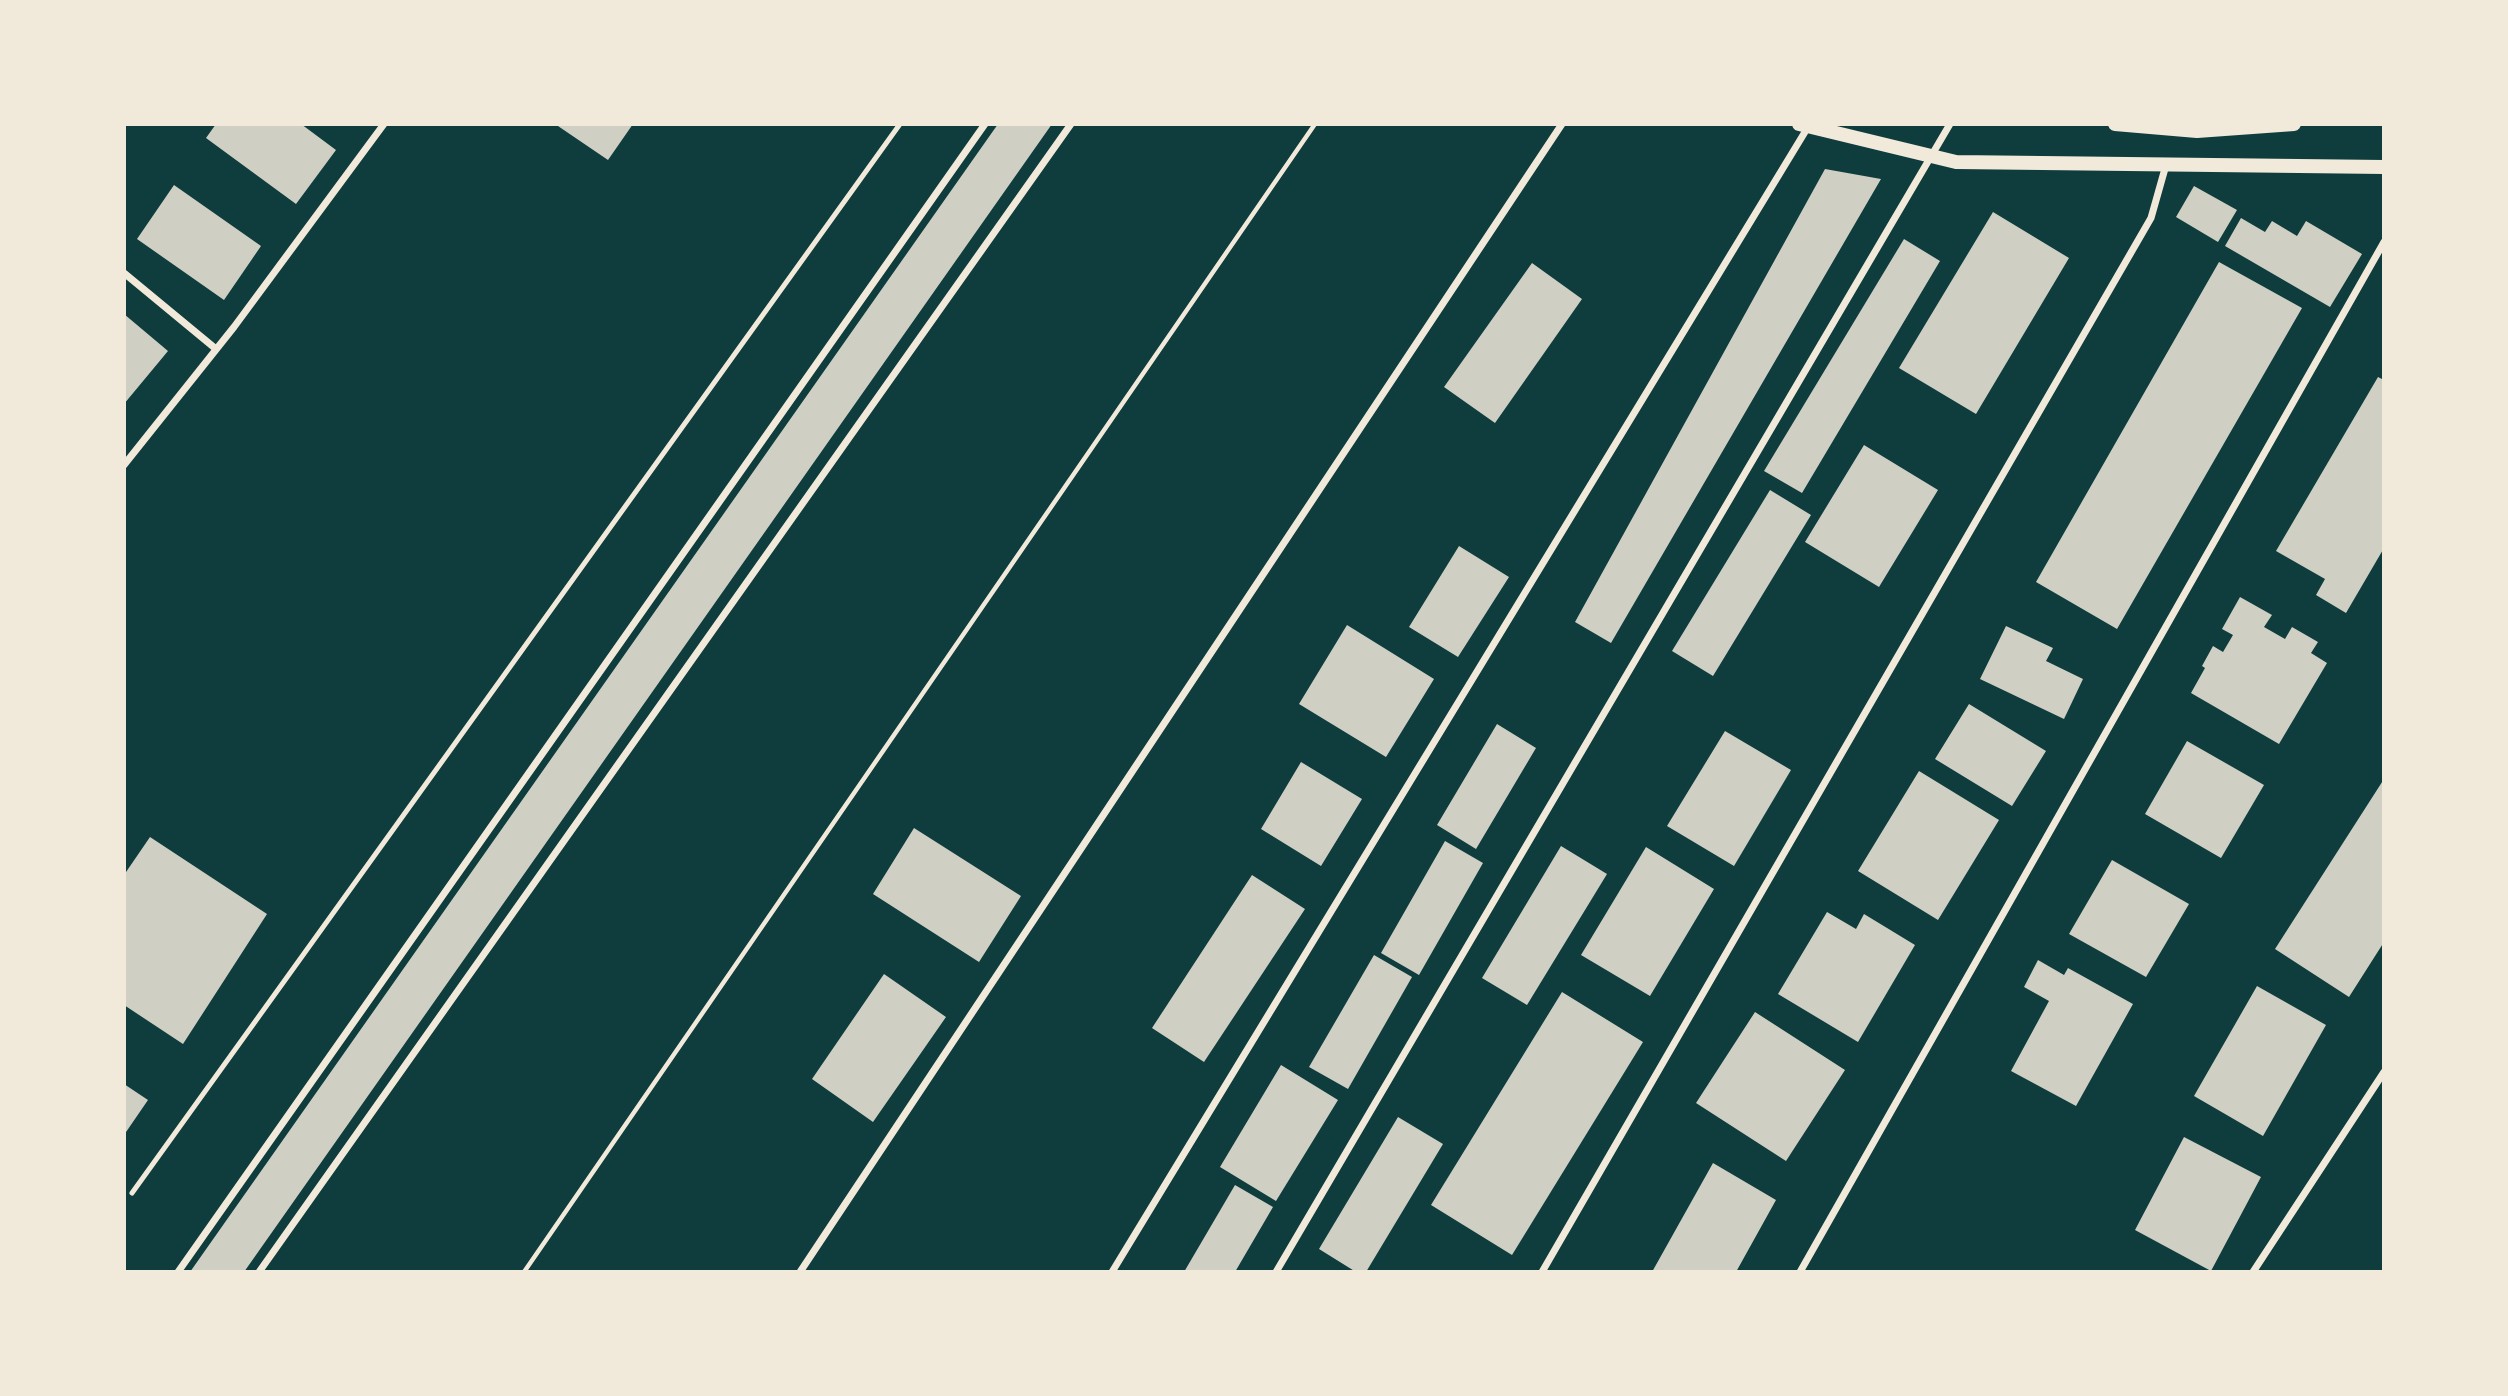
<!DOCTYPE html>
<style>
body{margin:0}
#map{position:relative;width:2508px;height:1396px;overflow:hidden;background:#0f3d3e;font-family:"Space Grotesk",sans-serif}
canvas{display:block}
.frame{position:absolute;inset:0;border:126px solid #f1e9da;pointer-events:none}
</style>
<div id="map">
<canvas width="2508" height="1396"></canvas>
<div class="frame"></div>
</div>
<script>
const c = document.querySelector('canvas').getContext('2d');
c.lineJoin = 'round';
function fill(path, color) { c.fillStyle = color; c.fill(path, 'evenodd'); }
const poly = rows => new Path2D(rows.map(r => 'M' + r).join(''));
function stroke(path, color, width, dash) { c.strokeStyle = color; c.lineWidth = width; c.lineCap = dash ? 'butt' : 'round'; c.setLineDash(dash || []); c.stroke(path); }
fill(poly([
 [216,124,301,124,336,150,296,204,206,138],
 [555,124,633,124,608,160],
 [998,124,1052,124,244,1272,190,1272],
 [1825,169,1881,179,1611,643,1575,622],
 [174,185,261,246,224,300,137,239],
 [2194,186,2237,210,2218,242,2176,217],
 [1993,212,2069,258,1976,414,1899,368],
 [2241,218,2265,232,2272,221,2297,236,2306,221,2362,254,2330,307,2225,246],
 [1904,239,1940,261,1802,493,1764,471],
 [2219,262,2302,308,2117,629,2036,582],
 [1532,263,1582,299,1495,423,1444,387],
 [124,314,168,351,124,404],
 [2378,377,2384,380,2384,548,2346,613,2316,595,2325,579,2276,551],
 [1864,445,1938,490,1879,587,1805,542],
 [1770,490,1811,515,1713,676,1672,651],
 [1459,546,1509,577,1458,657,1409,627],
 [2240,597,2272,615,2264,627,2285,639,2292,627,2318,642,2311,653,2327,663,2279,744,2191,693,2205,668,2202,666,2213,646,2223,652,2233,635,2222,629],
 [1347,625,1434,679,1386,757,1299,704],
 [2006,626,2053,648,2046,661,2083,679,2064,719,1980,679],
 [1969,704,2046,751,2012,806,1935,759],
 [1497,724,1536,748,1476,849,1437,825],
 [1725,731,1791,770,1734,866,1667,826],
 [2187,741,2264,785,2221,858,2145,814],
 [1301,762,1362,799,1321,866,1261,829],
 [1919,771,1999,820,1938,920,1858,871],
 [2384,779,2384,942,2349,997,2275,949],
 [914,828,1021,896,979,962,873,894],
 [150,837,267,914,183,1044,124,1005,124,875],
 [1445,841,1483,863,1419,975,1381,953],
 [1561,846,1607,874,1527,1005,1482,978],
 [1646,847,1714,889,1650,996,1581,955],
 [2112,860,2189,904,2146,977,2069,934],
 [1252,875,1305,909,1204,1062,1152,1028],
 [1827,912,1856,929,1864,914,1915,945,1858,1042,1778,994],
 [1374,955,1412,977,1348,1089,1309,1067],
 [2038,960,2064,975,2068,968,2133,1004,2076,1106,2011,1071,2049,1001,2024,987],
 [884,974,946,1017,873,1122,812,1079],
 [2257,986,2326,1025,2263,1136,2194,1096],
 [1562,992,1643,1042,1512,1255,1431,1205],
 [1755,1012,1845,1070,1786,1161,1696,1103],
 [1281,1065,1338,1100,1276,1201,1220,1167],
 [124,1084,148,1100,124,1135],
 [1398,1117,1443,1144,1366,1272,1356,1272,1319,1249],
 [2184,1137,2261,1177,2211,1271,2135,1230],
 [1713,1163,1776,1200,1736,1272,1652,1272],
 [1235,1185,1273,1207,1235,1272,1184,1272]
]), '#cfcfc3');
stroke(poly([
 [524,1272,1315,124]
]), '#f1e9da', 4.5);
stroke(poly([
 [132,1193,900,124]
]), '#f1e9da', 5);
stroke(poly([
 [124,273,216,349],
 [124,465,234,327,384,124],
 [178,1272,985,124],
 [259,1272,1071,124],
 [800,1272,1562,124],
 [1112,1272,1808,127],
 [1276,1272,1950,124],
 [1542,1272,2151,218,2166,165],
 [1800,1272,2384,242],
 [2253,1272,2384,1072]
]), '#f1e9da', 7);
stroke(poly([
 [1799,124,1956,162,2384,167],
 [2115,124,2197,131,2294,124]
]), '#f1e9da', 14);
</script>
